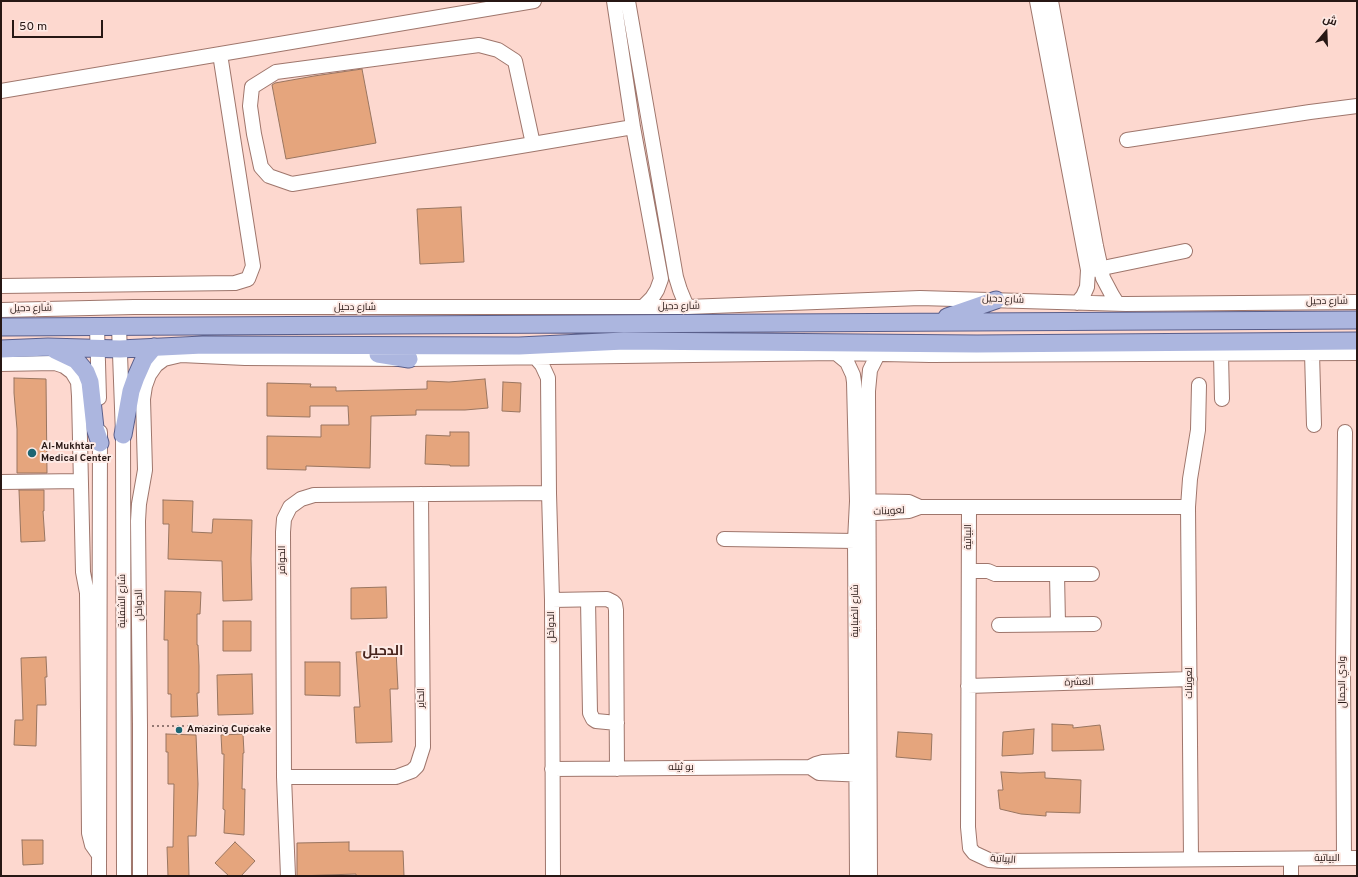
<!DOCTYPE html>
<meta charset="utf-8">
<style>
body{margin:0}
#map{position:relative;width:1358px;height:877px;overflow:hidden;background:#fdd8cf;font-family:Overpass,Cairo,sans-serif}
canvas{display:block}
.frame{position:absolute;inset:0;border:2px solid #271714;pointer-events:none}
.north{position:absolute;left:1306px;top:12px;width:40px;height:40px;-webkit-text-stroke:3px #fdeae5;paint-order:stroke;rotate:19deg;font-size:11px;font-weight:700;line-height:16px;text-align:center;color:#271714}
.north::after{content:'';display:block;margin:auto;width:14px;height:18px;background:#271714;clip-path:polygon(50% 0,100% 100%,50% 72%,0 100%)}
.scale{position:absolute;left:12px;top:20px;width:91px;height:18px;box-sizing:border-box;border:2px solid #271714;border-top:0;padding-left:5px;font-size:12px;line-height:14px;white-space:nowrap;color:#271714;-webkit-text-stroke:3px #fdeae5;paint-order:stroke}
</style>
<div id="map">
<canvas width="1358" height="877"></canvas>
<div class="frame"></div>
<div class="north">ش</div>
<div class="scale">50 m</div>
</div>
<script>
const c = document.querySelector('canvas').getContext('2d');
c.lineJoin = 'round';
function fill(path, color) { c.fillStyle = color; c.fill(path, 'evenodd'); }
const poly = rows => new Path2D(rows.map(r => 'M' + r).join(''));
function stroke(path, color, width, dash) { c.strokeStyle = color; c.lineWidth = width; c.lineCap = dash ? 'butt' : 'round'; c.setLineDash(dash || []); c.stroke(path); }
function drawText(font, color, halo, rows, align = 'center') {
  c.font = font + ' Overpass,Cairo,sans-serif'; c.lineWidth = 4; c.setLineDash([]); c.textBaseline = 'middle'; c.strokeStyle = halo; c.fillStyle = color; for (const [text, x, y, turn = 0] of rows) {
    c.save(); c.translate(x, y); c.rotate((+turn || 0) * Math.PI / 180); c.textAlign = isNaN(turn) ? turn : align; if (halo) c.strokeText(text, 0, 0); c.fillText(text, 0, 0); c.restore();
  }
}
const building = poly([
 [362,69,376,143,286,159,272,85,275,83,314,76,362,69],
 [461,207,464,262,420,264,417,209,461,207],
 [14,378,46,379,47,473,17,473,17,429,14,393,14,378],
 [485,379,488,408,465,410,416,410,416,415,371,416,370,468,306,466,306,470,267,469,267,436,321,437,321,425,349,425,348,406,310,406,310,417,267,416,267,383,311,384,310,387,336,387,336,391,386,390,427,389,427,381,449,382,485,379],
 [503,382,521,383,520,412,502,411,503,382],
 [450,432,469,432,469,466,450,466,450,465,425,464,426,435,450,436,450,432],
 [19,490,44,490,44,511,43,511,45,541,21,542,19,490],
 [163,500,193,501,192,532,212,533,213,519,252,520,251,559,252,600,223,601,222,561,168,559,169,524,163,524,163,500],
 [386,587,387,618,351,619,351,588,386,587],
 [165,591,201,592,200,614,197,614,197,645,198,645,199,666,199,693,197,693,198,716,171,717,171,694,168,694,168,640,164,640,165,591],
 [223,621,251,621,251,651,223,651,223,621],
 [396,650,398,689,390,689,392,742,356,743,354,707,360,707,356,652,396,650],
 [46,657,47,677,45,677,46,705,37,705,36,746,14,745,15,720,23,720,21,658,46,657],
 [305,662,340,662,340,696,305,695,305,662],
 [252,674,253,714,218,715,217,675,252,674],
 [1052,724,1073,725,1073,728,1100,725,1104,750,1052,751,1052,724],
 [1034,729,1033,754,1002,756,1003,732,1034,729],
 [898,732,932,734,931,760,896,757,898,732],
 [166,734,196,735,198,784,196,836,188,836,189,876,168,876,167,847,173,847,174,784,168,784,168,752,166,752,166,734],
 [243,734,244,753,243,753,242,789,245,789,244,835,224,833,225,810,223,809,224,754,222,754,221,735,243,734],
 [1001,772,1020,773,1045,772,1045,778,1081,780,1080,813,1046,812,1046,816,1034,815,1021,814,1000,809,998,790,1003,790,1001,772],
 [22,840,43,840,43,864,23,865,22,840],
 [235,842,255,861,241,876,229,876,215,863,235,842],
 [349,842,349,851,403,851,404,876,356,876,356,874,297,876,297,843,349,842]
]);
fill(building, '#e5a57d');
stroke(building, '#997560', 1);
const minor = poly([
 [614,1,633,127,661,279,657,290,652,298,643,307],
 [628,1,676,277,680,290,687,307],
 [1037,1,1088,270,1087,287,1083,296,1077,303],
 [1051,1,1096,246,1103,278,1112,295,1117,303],
 [1,91,534,1],
 [1127,140,1310,112,1357,106],
 [533,144,515,61,498,50,479,45,276,72,252,87,250,106,254,134,261,167,269,176,292,184,533,144,633,127],
 [1093,270,1185,251],
 [1,286,235,283,248,279,253,266,220,54],
 [1,310,134,307,687,307,920,298,1126,304,1357,302],
 [97,327,99,398],
 [119,327,123,435,124,876],
 [836,353,847,362,853,375,854,382,857,501,855,541,857,876],
 [1312,353,1314,425],
 [1221,354,1222,399],
 [535,357,542,365,548,378,549,493,552,600,553,876],
 [1,364,55,363,64,366,72,372,78,382,79,396,83,572,87,593,89,833,92,845,99,855],
 [1,482,81,481],
 [860,501,909,502,920,507,1188,507],
 [969,507,968,827,970,848,974,853,989,860,1002,861,1357,858],
 [860,514,909,511,920,507],
 [724,539,855,541],
 [969,571,988,571,995,574,1092,574],
 [1057,574,1058,624],
 [552,600,607,599,613,602,615,604,616,610,617,769],
 [588,600,590,713,593,719,596,721,617,723],
 [999,625,1094,624],
 [968,686,1190,679],
 [810,767,819,773,866,775],
 [552,769,810,767,816,764,823,762,866,760],
 [284,777,396,777,412,771,417,766,423,747,421,494],
 [1344,858,1343,666,1345,432],
 [1191,859,1188,507,1190,479,1198,430,1199,385],
 [99,876,100,432],
 [140,876,140,726,138,521,139,504,145,470,143,399,145,386,149,375,156,365,164,359,181,355,245,358,409,359,836,353,930,355,1357,353],
 [288,876,284,777,283,532,284,519,290,507,301,499,314,495,549,493],
 [870,876,868,391,870,370,876,358,880,353],
 [1291,876,1291,859]
]);
const major = poly([
 [947,317,996,300],
 [1,327,1357,320],
 [1,349,48,347,120,349,203,345,519,346,624,341,977,344,1357,341],
 [55,350,76,360,86,372,90,382,95,428,100,443],
 [378,354,409,359],
 [123,435,131,391,136,377,144,359,154,347]
]);
stroke(minor, '#9f766c', 16);
stroke(major, '#595e8a', 19);
stroke(poly([
 [152,726,271,726]
]), '#937872', 2, [2, 3]);
stroke(minor, '#fff', 14);
stroke(major, '#acb6df', 17);
for (const [x, y, r, color] of [
 [32,453,5,"#1d6673"],
 [179,730,4,"#1d6673"]
]) { const dot = new Path2D(); dot.arc(x, y, r, 0, 2 * Math.PI); c.fillStyle = color; c.fill(dot); stroke(dot, '#fdeae5', 1.5); }
drawText('10px', '#271714', '#fdeae5', [
 ["شارع دحيل",1003,300,2],
 ["شارع دحيل",1327,302,-1],
 ["شارع دحيل",679,307,-1],
 ["شارع دحيل",355,308],
 ["شارع دحيل",31,309,-1],
 ["لعوينات",889,512,-3],
 ["البياتية",969,537,-90],
 ["الحوافر",283,560,-90],
 ["شارع الشفلية",123,601,-90],
 ["الدواخل",140,605,-91],
 ["شارع الضبابية",856,611,-90],
 ["الدواخل",552,627,-90],
 ["وادي الجمال",1343,682,-90],
 ["العشرة",1079,683,-2],
 ["لعوينات",1190,683,-90],
 ["الحاير",422,698,-90],
 ["بو ثيله",681,768],
 ["البياتية",1327,859],
 ["البياتية",1003,860,4]
]);
drawText('bold 10px', '#271714', '#fdeae5', [
 ["Al-Mukhtar",41,447],
 ["Medical Center",41,459],
 ["Amazing Cupcake",187,730]
], 'left');
drawText('bold 14px', '#48251e', '#fdeae5', [
 ["الدحيل",383,652]
]);
</script>
